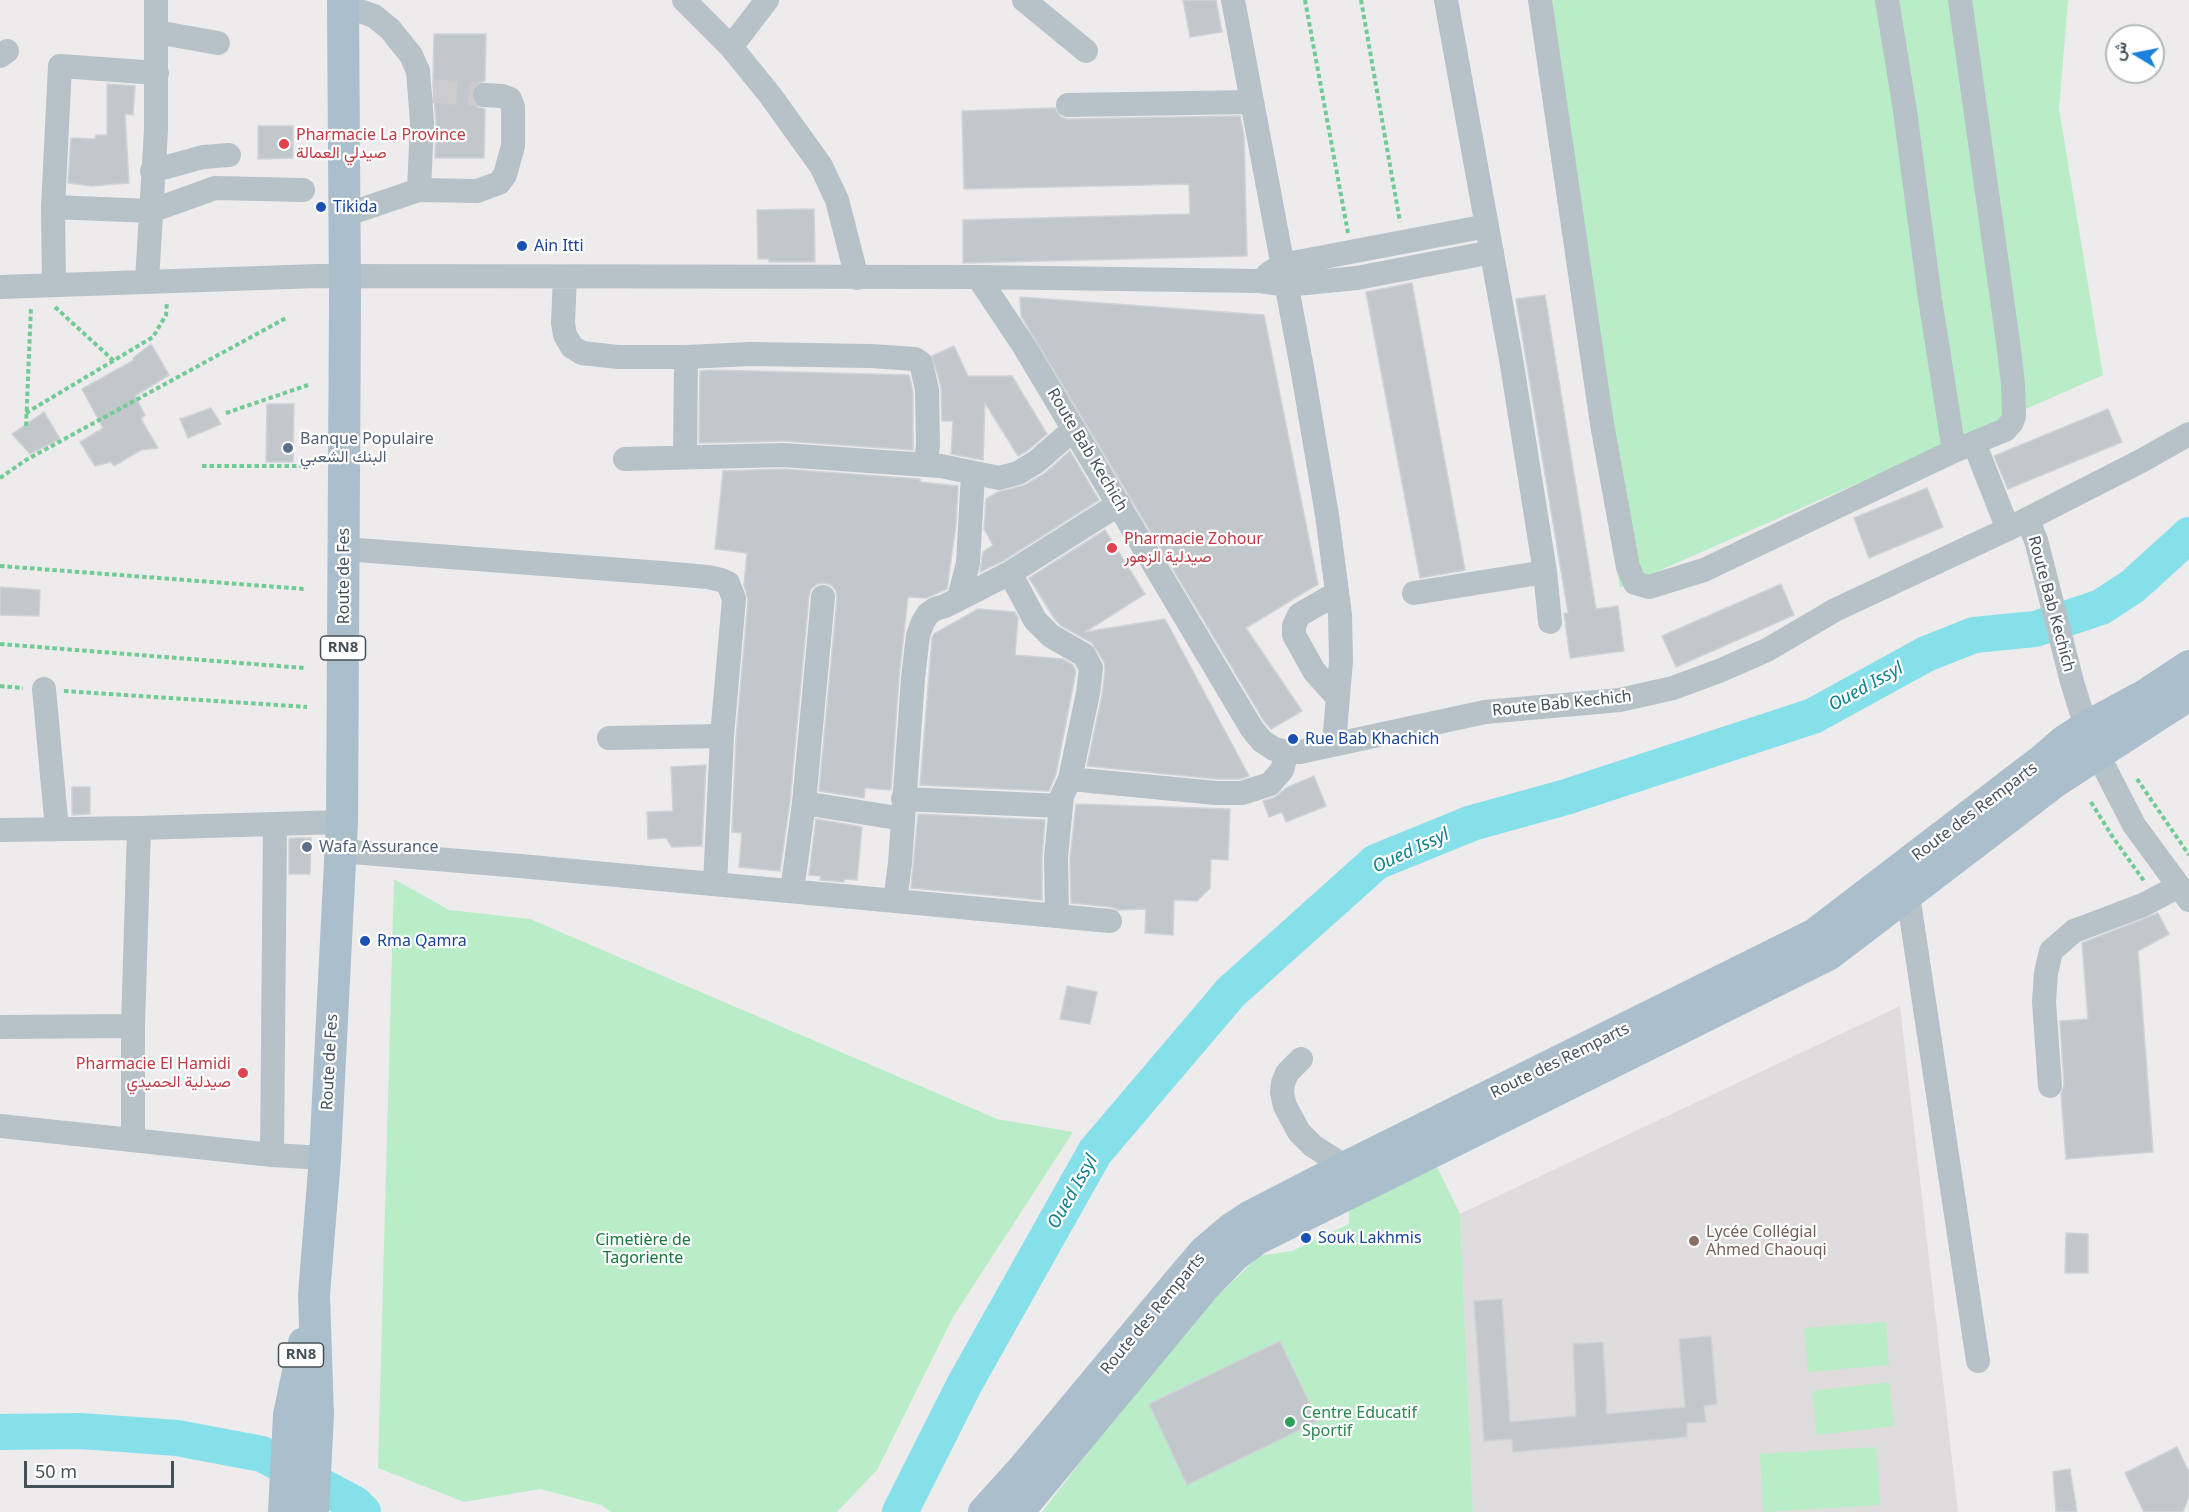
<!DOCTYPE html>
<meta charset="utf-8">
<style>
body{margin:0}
#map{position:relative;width:2189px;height:1512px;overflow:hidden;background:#eeebec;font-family:"Noto Sans",Vazirmatn,sans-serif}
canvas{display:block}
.north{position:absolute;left:2105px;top:24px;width:60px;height:60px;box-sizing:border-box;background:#fff;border:2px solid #b4b9bc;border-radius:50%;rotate:280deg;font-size:16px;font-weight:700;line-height:24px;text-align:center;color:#445158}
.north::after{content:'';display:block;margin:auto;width:21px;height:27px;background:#1a82da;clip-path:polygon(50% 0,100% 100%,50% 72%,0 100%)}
.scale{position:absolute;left:24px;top:1461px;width:150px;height:27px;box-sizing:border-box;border:3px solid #445158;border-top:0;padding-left:8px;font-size:18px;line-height:21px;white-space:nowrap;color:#445158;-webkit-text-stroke:4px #fff;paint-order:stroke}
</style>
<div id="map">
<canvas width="2189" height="1512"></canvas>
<div class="north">ش</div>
<div class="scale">50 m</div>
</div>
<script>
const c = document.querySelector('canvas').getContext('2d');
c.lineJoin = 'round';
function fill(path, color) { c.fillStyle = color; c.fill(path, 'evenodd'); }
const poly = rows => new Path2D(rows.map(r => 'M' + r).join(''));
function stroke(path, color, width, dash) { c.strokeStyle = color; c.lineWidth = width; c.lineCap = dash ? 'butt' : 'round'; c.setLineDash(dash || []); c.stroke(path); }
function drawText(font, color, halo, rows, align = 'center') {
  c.font = font + ' "Noto Sans",Vazirmatn,sans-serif'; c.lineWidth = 4.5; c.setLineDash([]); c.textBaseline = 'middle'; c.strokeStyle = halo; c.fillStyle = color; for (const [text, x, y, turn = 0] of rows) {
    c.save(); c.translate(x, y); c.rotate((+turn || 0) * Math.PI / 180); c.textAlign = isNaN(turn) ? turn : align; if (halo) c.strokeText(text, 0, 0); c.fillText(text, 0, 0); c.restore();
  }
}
fill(poly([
 [1900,1006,1958,1512,1473,1512,1460,1214]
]), '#dfdcdd');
fill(poly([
 [1530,0,2068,0,2059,109,2103,375,1620,588],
 [394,879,449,910,530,919,997,1119,1073,1132,953,1317,877,1470,837,1512,611,1512,601,1505,540,1489,464,1502,378,1468],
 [1437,1167,1460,1214,1473,1512,1042,1512,1180,1333,1259,1256,1292,1251,1349,1224,1349,1204],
 [1886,1322,1889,1365,1808,1372,1804,1328],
 [1889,1382,1894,1426,1817,1435,1812,1391],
 [1876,1447,1880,1505,1763,1512,1760,1454]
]), '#b8edc7');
stroke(poly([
 [0,1432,81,1431,177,1438,262,1454,355,1504,363,1512],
 [900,1512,964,1385,1095,1152,1231,992,1376,862,1472,823,1566,797,1813,716,1926,654,1974,635,2035,629,2101,607,2133,586,2189,535]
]), '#85e0ea', 36);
const building = poly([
 [1183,0,1216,0,1222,32,1190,37,1183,0],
 [434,34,486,34,485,81,478,83,473,87,471,95,473,102,477,107,485,109,484,158,435,158,436,122,433,85,434,34],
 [107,84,135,86,133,115,125,114,129,183,92,186,68,183,71,138,95,139,96,135,107,135,107,84],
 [1055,108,1061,117,1068,119,1240,116,1244,136,1247,256,963,263,963,220,1190,214,1189,184,964,189,962,111,1055,108],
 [258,126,293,126,293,158,258,159,258,126],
 [814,209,815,262,769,262,769,259,758,259,757,210,814,209],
 [1412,283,1465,570,1420,578,1366,292,1412,283],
 [1545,295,1596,609,1618,606,1624,651,1570,658,1564,613,1568,613,1516,299,1545,295],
 [1020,297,1264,315,1318,584,1246,628,1302,711,1271,729,1264,721,1021,316,1020,297],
 [151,344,169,375,135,396,145,415,141,419,158,448,141,450,114,466,111,462,95,466,80,442,103,428,82,389,134,360,133,358,151,344],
 [954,346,968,376,1012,376,1047,434,1028,450,1018,456,985,403,983,460,951,454,953,421,942,421,941,387,932,356,954,346],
 [711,370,909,375,913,392,913,450,784,441,699,443,700,371,711,370],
 [267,404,294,404,293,462,266,462,267,404],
 [211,408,221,424,188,438,180,419,211,408],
 [2108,409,2122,442,2008,489,1994,456,2108,409],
 [44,412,60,439,30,454,12,434,44,412],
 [1070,451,1099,500,1003,561,980,572,983,552,993,545,984,529,986,499,998,492,1025,485,1045,473,1070,451],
 [783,469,920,479,920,482,958,486,956,524,947,589,926,598,908,597,899,677,891,790,865,788,864,798,819,791,837,598,836,591,831,585,825,583,817,584,811,589,809,596,790,801,780,871,739,867,742,833,732,832,736,737,748,600,744,585,747,553,715,549,723,471,783,469],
 [1927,488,1943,527,1869,558,1854,518,1927,488],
 [1105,530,1145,594,1085,632,1165,619,1249,776,1240,779,1217,779,1087,766,1102,695,1105,670,1104,662,1092,643,1060,625,1054,618,1029,578,1105,530],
 [1781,584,1794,615,1676,667,1662,636,1781,584],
 [0,587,40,590,39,616,0,615,0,587],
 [978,609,1015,612,1018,618,1015,655,1063,659,1073,665,1076,671,1056,774,1049,791,920,785,932,638,934,634,978,609],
 [706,765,702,846,672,847,666,838,648,839,647,812,673,811,671,767,706,765],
 [1314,776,1326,806,1286,822,1282,812,1269,817,1263,801,1275,797,1286,788,1314,776],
 [72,787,90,787,90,814,72,815,72,787],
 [1076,804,1230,809,1228,860,1211,859,1210,888,1197,901,1174,900,1173,935,1145,933,1146,909,1119,910,1111,907,1071,903,1070,858,1076,804],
 [918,814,1045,820,1042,857,1042,900,911,888,918,814],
 [816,819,862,827,857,880,844,879,844,882,820,880,821,876,809,875,816,819],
 [289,838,311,838,310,874,289,874,289,838],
 [2158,913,2169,934,2138,951,2153,1152,2066,1159,2061,1094,2064,1085,2060,1021,2088,1019,2082,943,2158,913],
 [1067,986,1097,992,1090,1024,1060,1019,1067,986],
 [2066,1233,2088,1234,2088,1273,2065,1273,2066,1233],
 [1502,1299,1510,1422,1576,1416,1573,1344,1603,1342,1607,1414,1685,1407,1679,1339,1711,1336,1717,1404,1704,1406,1706,1422,1687,1423,1687,1437,1513,1452,1512,1439,1484,1441,1474,1301,1502,1299],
 [1280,1341,1318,1421,1187,1485,1149,1404,1280,1341],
 [2177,1447,2189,1472,2189,1496,2183,1512,2144,1512,2125,1473,2177,1447],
 [2070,1469,2077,1512,2056,1512,2053,1472,2070,1469]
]);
fill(building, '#c2c7cc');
stroke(building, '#cfd2d7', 1.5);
stroke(poly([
 [433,91,485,95]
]), '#ccccce', 24, [24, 12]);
stroke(poly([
 [1305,0,1348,233],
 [1361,0,1400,222],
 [55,307,114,361],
 [26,413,153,337,166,315,167,301],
 [226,413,308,385],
 [26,426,31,307],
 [202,466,306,466],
 [0,478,26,460,286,318],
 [0,566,305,589],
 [0,644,304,668],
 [0,686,23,688],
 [64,691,307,707],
 [2137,779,2189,855],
 [2091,802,2112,836,2144,881]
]), '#71cb95', 4, [4.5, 3]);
stroke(poly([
 [684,0,731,47,770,95,821,166,837,200,857,278],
 [1024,0,1086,51],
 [1233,0,1303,373,1327,515,1340,615,1341,661,1334,743],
 [1446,0,1511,359,1545,572,1550,622],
 [1540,0,1602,424,1628,567,1635,583,1649,587,1704,570,1954,451,2005,430,2012,422,2014,416,2013,383,2008,342,1960,0],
 [1887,0,1905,111,1930,299,1954,451],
 [343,5,374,16,390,29,411,55,418,71,422,122,419,190,345,215],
 [156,32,218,43],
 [731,47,767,0],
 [0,56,7,51],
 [1068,105,1251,102],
 [152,171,203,157,229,155],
 [419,190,477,191,499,183,505,175,513,146,513,107,510,99,502,96,485,95],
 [53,207,151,211,215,188,303,190],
 [1268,274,1282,265,1487,226],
 [565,277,563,323,565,335,572,347,582,353,618,357,686,357,685,457],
 [978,277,1024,346,1252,729,1262,741,1274,749,1287,752,1300,752,1485,712,1620,700,1673,688,1719,671,1767,650,1835,610,2008,529,2141,461,2189,434],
 [147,281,156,130,156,0],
 [54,285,53,207,60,66,157,73],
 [0,287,318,276,978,277,1259,281,1286,285,1357,278,1492,252],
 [686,357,750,354,871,356,915,359,921,363,927,390,928,444,926,465],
 [1974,443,2008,529],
 [625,459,783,455,941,466,999,478,1018,473,1036,462,1074,429],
 [2027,519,2036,540,2072,682,2086,727,2098,755,2134,825,2189,900],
 [344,549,662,573,708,577,721,580,728,583,734,599,722,736,715,884],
 [1010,573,1035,620,1051,636,1084,655,1091,668,1088,693,1070,779,1062,796,1056,857,1057,916],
 [1337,593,1299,615,1294,626,1294,635,1314,671,1338,698],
 [1414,593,1545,572],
 [959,599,968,563,973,474],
 [44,689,57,829],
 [609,738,722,736],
 [1070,779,1216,793,1242,793,1270,784,1282,770,1287,752],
 [903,799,1061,806],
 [804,803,823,597],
 [0,830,139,828,342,822],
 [341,851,520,866,1110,921],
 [792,891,804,803,903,819],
 [1908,895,1978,1361],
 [895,901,900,863,913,678,918,635,923,622,928,614,935,609,945,606,1010,573,1119,504],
 [0,1027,133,1026],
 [1301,1059,1287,1073,1283,1083,1282,1093,1285,1106,1299,1132,1313,1146,1346,1167,1356,1178],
 [2050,1086,2044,1002,2046,973,2051,951,2074,931,2143,905,2179,886],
 [0,1126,272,1155,325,1158],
 [133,1140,133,1026,139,828],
 [272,1155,275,824]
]), '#b6c2c8', 24);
stroke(poly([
 [284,1512,289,1415,304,1343],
 [313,1512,318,1415,314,1295,325,1158,342,822,345,300,343,0],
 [984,1512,1022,1470,1186,1273,1205,1251,1231,1229,1249,1217,1346,1167,1815,934,2041,761,2063,742,2086,727,2145,695,2189,666],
 [1018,1512,1204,1287,1234,1256,1257,1239,1828,955,2056,781,2189,695]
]), '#abbecb', 32);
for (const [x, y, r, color] of [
 [284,144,6,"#e0444e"],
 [321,207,6,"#1a4fb4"],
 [522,246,6,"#1a4fb4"],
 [288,448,6,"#5c6f8a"],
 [1112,548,6,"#e0444e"],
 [1293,739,6,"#1a4fb4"],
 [307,847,6,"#5c6f8a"],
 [365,941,6,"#1a4fb4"],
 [243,1073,6,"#e0444e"],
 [1306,1238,6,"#1a4fb4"],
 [1694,1241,6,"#8d6e63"],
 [1290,1422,6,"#2e9e5b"]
]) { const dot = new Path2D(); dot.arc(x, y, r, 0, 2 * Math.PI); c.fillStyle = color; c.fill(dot); stroke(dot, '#fff', 2); }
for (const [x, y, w] of [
 [343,648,45],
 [301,1355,45]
]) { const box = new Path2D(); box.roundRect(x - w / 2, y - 12, w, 24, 4.5); c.fillStyle = '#fff'; c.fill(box); stroke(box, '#445158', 1.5); }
drawText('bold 15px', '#445158', null, [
 ["RN8",343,648],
 ["RN8",301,1355]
]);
drawText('16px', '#be3a42', '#fff', [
 ["Pharmacie La Province",296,135],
 ["صيدلي العمالة",296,153],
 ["Pharmacie Zohour",1124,539],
 ["صيدلية الزهور",1124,557],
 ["Pharmacie El Hamidi",231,1064,"right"],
 ["صيدلية الحميدي",231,1082,"right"]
], 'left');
drawText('16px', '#164399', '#fff', [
 ["Tikida",333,207],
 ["Ain Itti",534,246],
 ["Rue Bab Khachich",1305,739],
 ["Rma Qamra",377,941],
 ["Souk Lakhmis",1318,1238]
], 'left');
drawText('16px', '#4e5e75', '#fff', [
 ["Banque Populaire",300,439],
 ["البنك الشعبي",300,457],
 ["Wafa Assurance",319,847]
], 'left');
drawText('16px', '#445158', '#fff', [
 ["Route Bab Kechich",1087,450,59],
 ["Route de Fes",344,576,-90],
 ["Route Bab Kechich",2051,604,75],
 ["Route Bab Kechich",1562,704,-6],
 ["Route des Remparts",1975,812,-37],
 ["Route des Remparts",1560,1061,-26],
 ["Route de Fes",330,1062,-87],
 ["Route des Remparts",1153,1314,-50]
]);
drawText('16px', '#785e54', '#fff', [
 ["Lycée Collégial",1706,1232],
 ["Ahmed Chaouqi",1706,1250]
], 'left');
drawText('16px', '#17783d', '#fff', [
 ["Cimetière de",643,1240],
 ["Tagoriente",643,1258]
]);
drawText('16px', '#27864d', '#fff', [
 ["Centre Educatif",1302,1413],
 ["Sportif",1302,1431]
], 'left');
drawText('italic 18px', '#0e808d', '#fff', [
 ["Oued Issyl",1866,687,-29],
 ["Oued Issyl",1411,851,-25],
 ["Oued Issyl",1073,1192,-60]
]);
</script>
